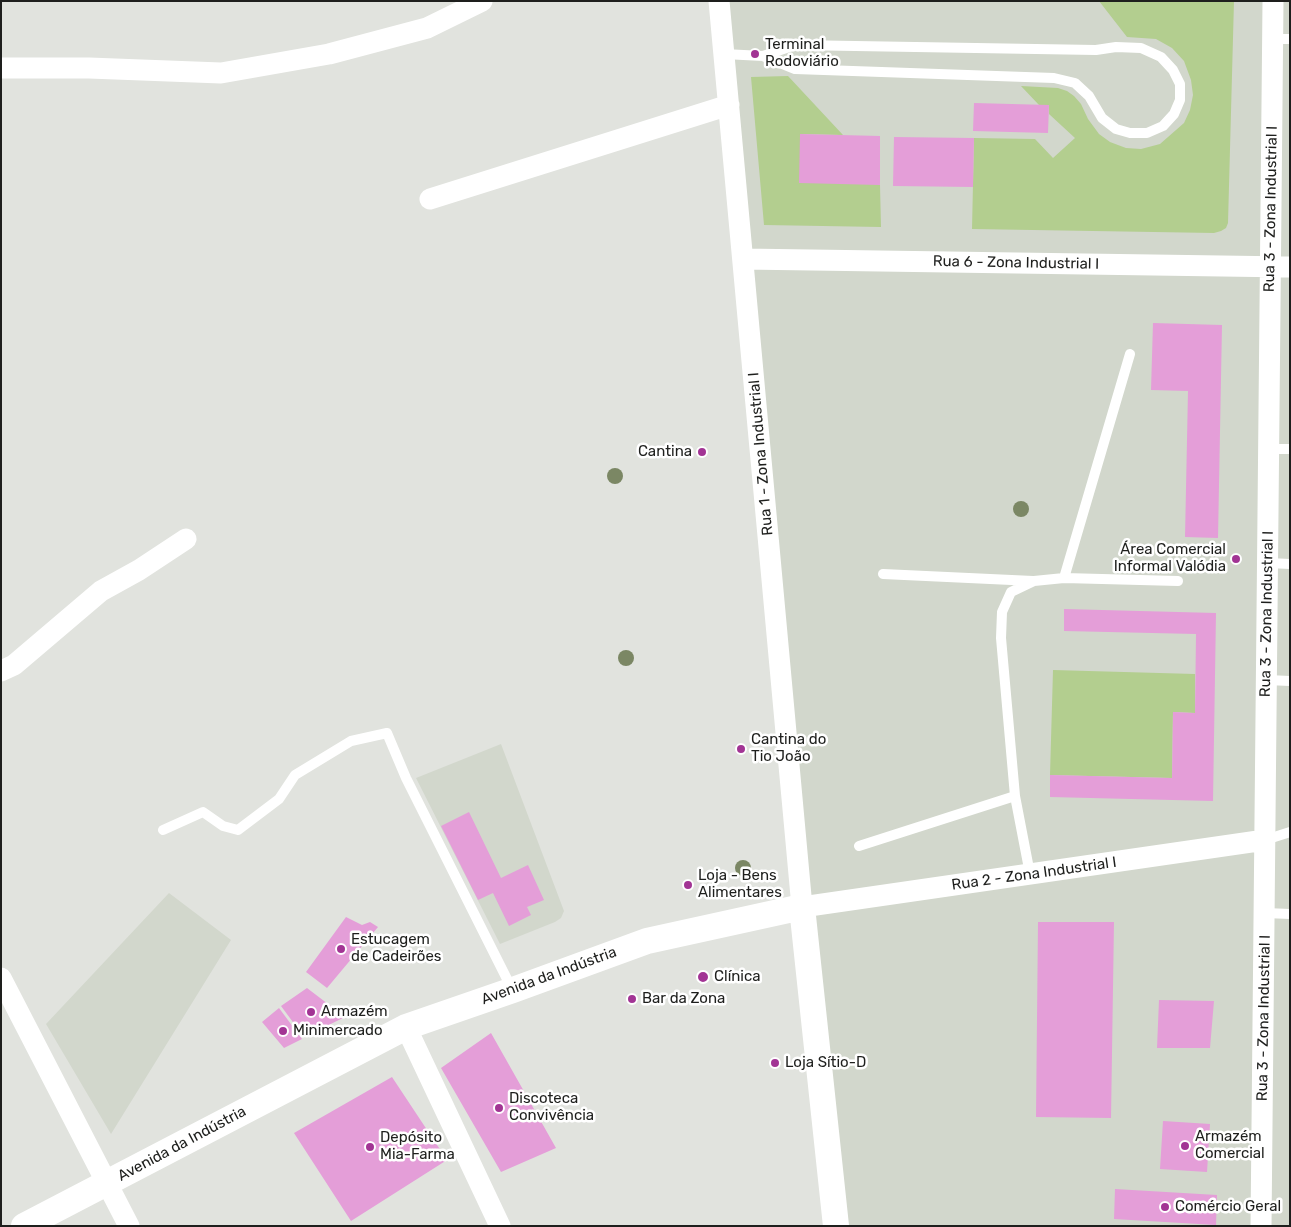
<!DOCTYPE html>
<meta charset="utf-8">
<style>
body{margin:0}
#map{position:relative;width:1291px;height:1227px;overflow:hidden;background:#e1e3de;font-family:Rubik,sans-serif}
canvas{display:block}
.frame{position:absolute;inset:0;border:2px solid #1e1f1d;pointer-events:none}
</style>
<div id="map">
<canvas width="1291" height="1227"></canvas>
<div class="frame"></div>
</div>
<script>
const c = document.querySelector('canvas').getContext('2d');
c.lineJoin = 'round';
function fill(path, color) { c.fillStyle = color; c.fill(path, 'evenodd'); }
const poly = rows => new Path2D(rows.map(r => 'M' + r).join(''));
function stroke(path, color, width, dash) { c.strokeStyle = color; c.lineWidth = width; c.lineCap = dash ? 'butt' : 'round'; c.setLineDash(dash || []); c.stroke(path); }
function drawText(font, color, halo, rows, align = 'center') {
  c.font = font + ' Rubik,sans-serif'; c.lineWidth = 5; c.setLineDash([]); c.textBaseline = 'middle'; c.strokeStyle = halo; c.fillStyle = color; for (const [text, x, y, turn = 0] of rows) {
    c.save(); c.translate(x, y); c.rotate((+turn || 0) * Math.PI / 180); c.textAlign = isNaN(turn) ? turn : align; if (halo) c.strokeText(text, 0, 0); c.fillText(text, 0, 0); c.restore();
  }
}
fill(poly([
 [719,1,1290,1,1290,1226,836,1226],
 [501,744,564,911,561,918,555,922,500,944,416,778],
 [169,893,231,940,111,1134,46,1024]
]), '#d2d7cc');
fill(poly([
 [1099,1,1234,1,1228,223,1226,228,1221,231,1214,233,972,229,974,138,1035,139,1053,158,1075,138,1049,114,1049,105,1039,105,1021,86,1058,88,1067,91,1074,96,1081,104,1088,119,1099,134,1110,142,1126,148,1141,149,1160,144,1184,123,1190,110,1193,95,1191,80,1184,61,1172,48,1156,39,1127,37],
 [788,76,843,135,800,134,880,185,881,227,764,225,751,77],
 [1053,670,1195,674,1195,713,1173,712,1172,778,1050,775]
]), '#b3ce8f');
fill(poly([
 [974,103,1049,105,1048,133,973,131],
 [800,134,880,136,880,185,799,183],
 [894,137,974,138,973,187,893,186],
 [1153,323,1222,325,1218,538,1185,537,1188,391,1151,390],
 [1064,609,1216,613,1213,801,1050,797,1050,775,1172,778,1173,712,1195,713,1196,634,1064,631],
 [469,812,501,878,528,865,544,900,527,907,531,915,509,926,493,893,478,900,441,826],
 [346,917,362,925,370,922,378,927,327,988,306,972],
 [1038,922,1114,922,1111,1118,1036,1117],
 [307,988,345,1017,304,1037,281,1006],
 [1159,1000,1214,1001,1210,1048,1157,1048],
 [279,1008,302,1039,284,1048,262,1022],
 [491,1033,556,1148,501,1172,441,1068],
 [392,1077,447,1160,351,1221,294,1133],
 [1163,1121,1210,1124,1207,1172,1160,1169],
 [1115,1189,1217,1195,1216,1225,1114,1219]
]), '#e49ed8');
stroke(poly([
 [1273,39,1290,39],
 [724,54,763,56,795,69,1054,78,1075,83,1089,96,1102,118,1116,129,1130,133,1147,133,1163,126,1174,114,1180,100,1180,84,1173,70,1161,57,1141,48,1116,47,1096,50,795,45,763,56],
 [1269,449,1290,449],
 [1268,563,1290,564],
 [883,574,1033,581],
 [1064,578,1130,354],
 [1267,680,1290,681],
 [163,830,203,812,223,826,238,830,279,799,295,775,351,741,387,733,406,778,512,989],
 [1265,840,1290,832],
 [859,846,1015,796],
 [1030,874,1015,796,1001,638,1002,612,1011,592,1034,581,1064,578,1178,581],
 [1265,913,1290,914]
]), '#fff', 10);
stroke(poly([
 [719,1,802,907,1265,840],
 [1,68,89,68,221,73,329,54,427,28,482,1],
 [430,199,729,105],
 [743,259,1290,267],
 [1,671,14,665,101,591,139,570,186,539],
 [1,978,129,1226],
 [406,1027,500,1226],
 [1261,1226,1273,1]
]), '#fff', 21);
stroke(poly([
 [24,1226,406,1027,513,990,647,941,802,907,836,1226]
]), '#fff', 26);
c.fillStyle = '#7b8764';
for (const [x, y] of [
 [615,476],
 [1021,509],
 [626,658],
 [743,868]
]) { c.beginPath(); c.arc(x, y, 8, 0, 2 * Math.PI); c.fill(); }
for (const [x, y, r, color] of [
 [755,54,5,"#a23494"],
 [702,452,5,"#a23494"],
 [1236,559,5,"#a23494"],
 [741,749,5,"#a23494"],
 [688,885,5,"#a23494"],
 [341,949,5,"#a23494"],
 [703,977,6,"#a23494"],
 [632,999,5,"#a23494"],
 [311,1012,5,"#a23494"],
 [283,1031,5,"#a23494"],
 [775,1063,5,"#a23494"],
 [499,1108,5,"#a23494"],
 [1185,1146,5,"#a23494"],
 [370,1147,5,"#a23494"],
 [1165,1207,5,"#a23494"]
]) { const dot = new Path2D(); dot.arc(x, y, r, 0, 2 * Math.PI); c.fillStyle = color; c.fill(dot); stroke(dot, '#fff', 2); }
drawText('15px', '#1e1f1d', '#fff', [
 ["Terminal",765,45],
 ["Rodoviário",765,62],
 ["Cantina",692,452,"right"],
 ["Área Comercial",1226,550,"right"],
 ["Informal Valódia",1226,567,"right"],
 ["Cantina do",751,740],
 ["Tio João",751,757],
 ["Loja - Bens",698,876],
 ["Alimentares",698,893],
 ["Estucagem",351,940],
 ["de Cadeirões",351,957],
 ["Clínica",714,977],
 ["Bar da Zona",642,999],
 ["Armazém",321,1012],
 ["Minimercado",293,1031],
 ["Loja Sítio-D",785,1063],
 ["Discoteca",509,1099],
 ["Convivência",509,1116],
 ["Armazém",1195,1137],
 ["Comercial",1195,1154],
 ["Depósito",380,1138],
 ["Mia-Farma",380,1155],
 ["Comércio Geral",1175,1207]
], 'left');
drawText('15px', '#1e1f1d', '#fff', [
 ["Rua 3 - Zona Industrial I",1271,209,-89],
 ["Rua 6 - Zona Industrial I",1016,263,1],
 ["Rua 1 - Zona Industrial I",761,454,-95],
 ["Rua 3 - Zona Industrial I",1267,614,-89],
 ["Rua 2 - Zona Industrial I",1034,874,-8],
 ["Avenida da Indústria",549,976,-20],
 ["Rua 3 - Zona Industrial I",1264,1018,-89],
 ["Avenida da Indústria",182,1144,-28]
]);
</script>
